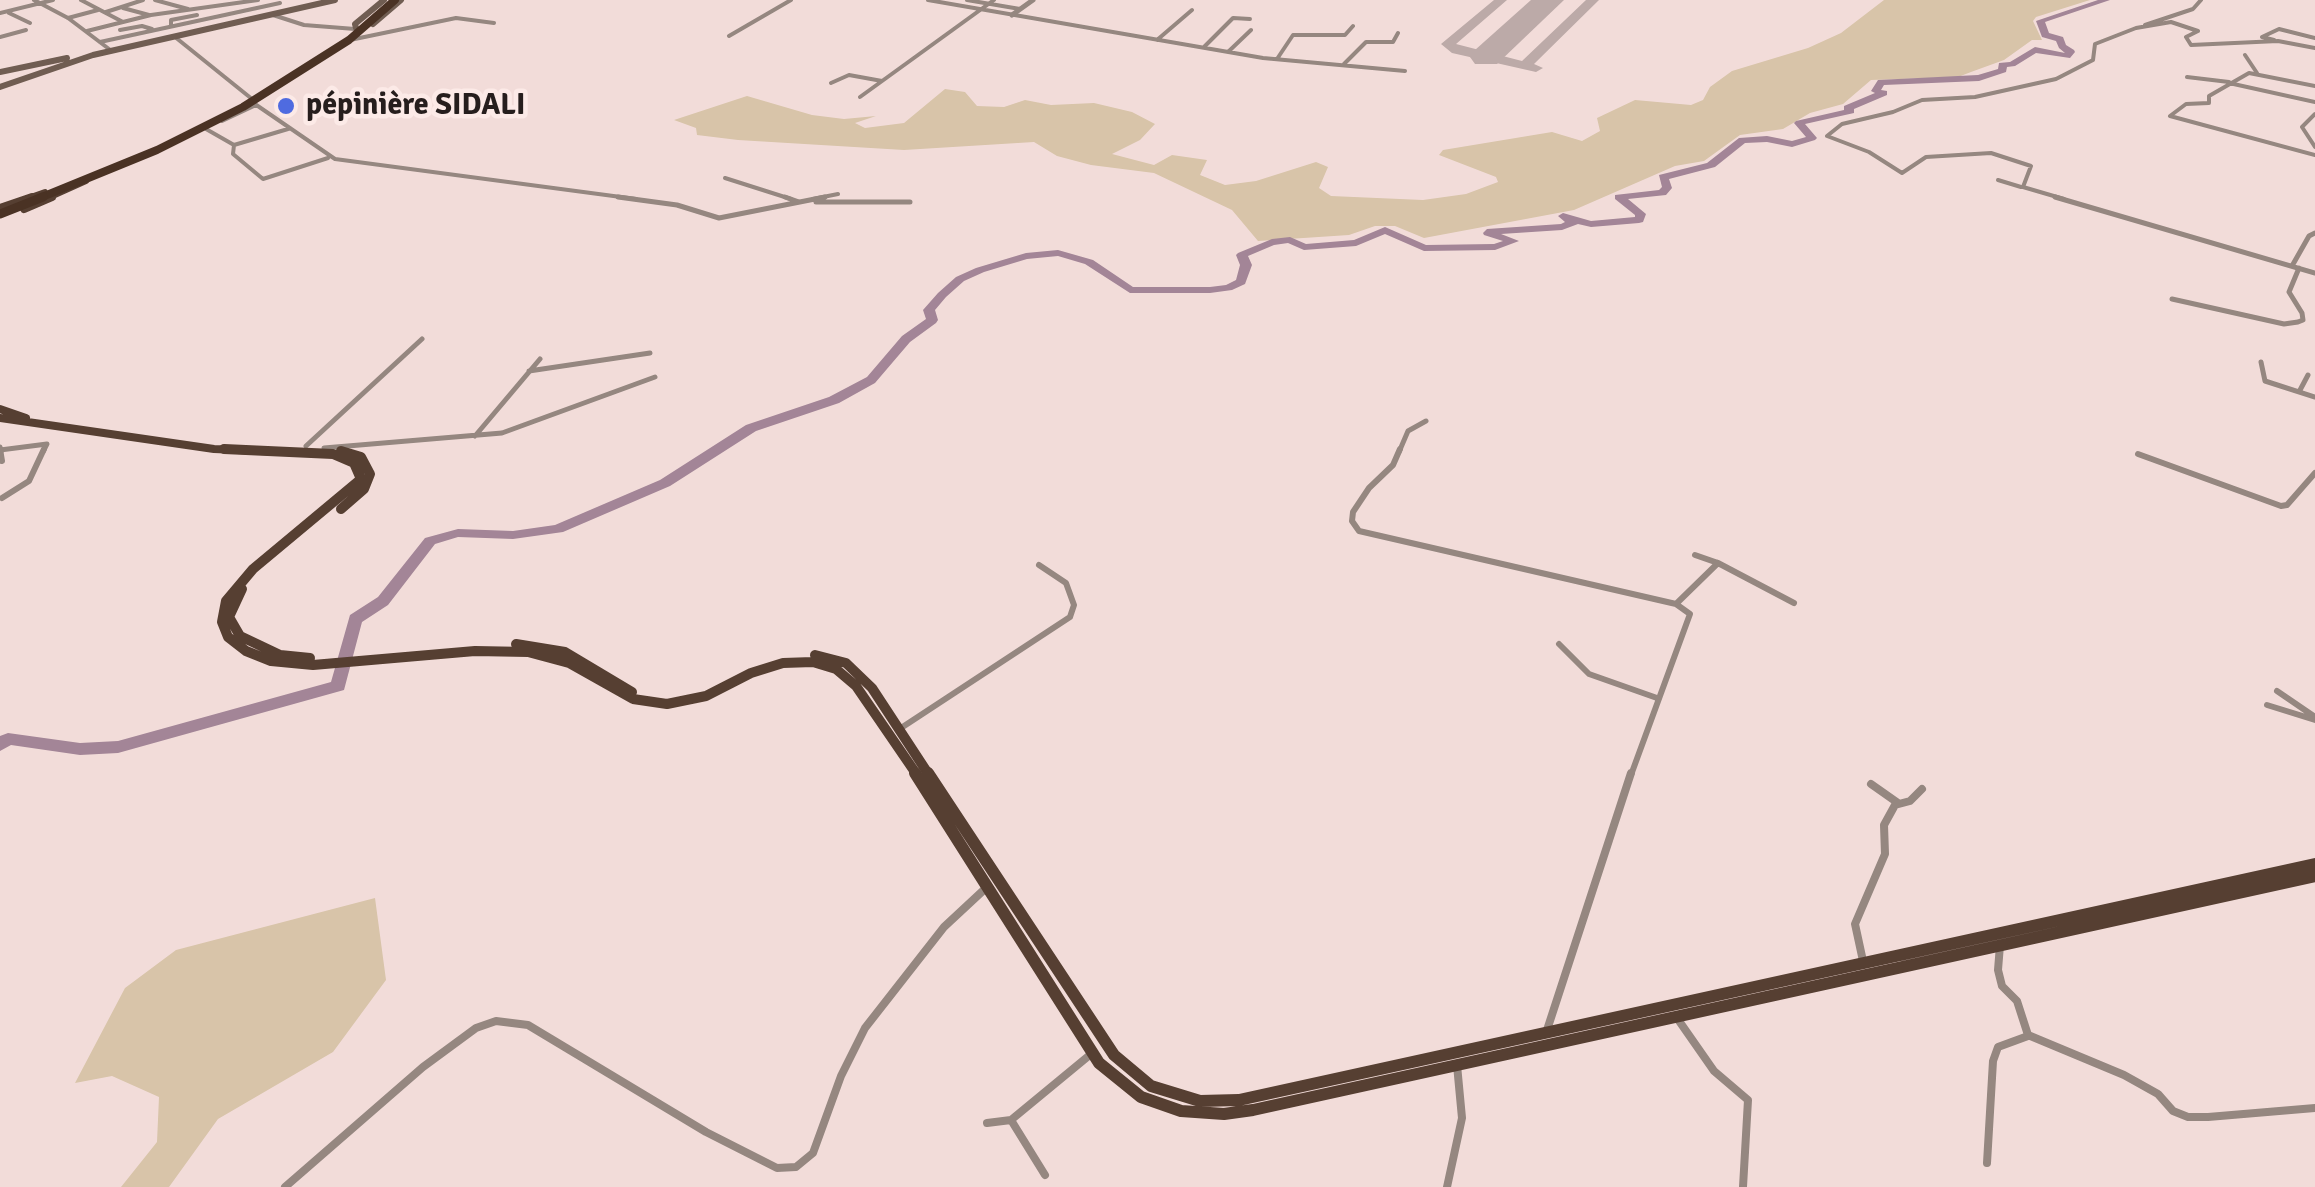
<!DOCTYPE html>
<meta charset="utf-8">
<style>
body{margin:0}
canvas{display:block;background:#f2dcd9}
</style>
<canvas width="2315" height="1187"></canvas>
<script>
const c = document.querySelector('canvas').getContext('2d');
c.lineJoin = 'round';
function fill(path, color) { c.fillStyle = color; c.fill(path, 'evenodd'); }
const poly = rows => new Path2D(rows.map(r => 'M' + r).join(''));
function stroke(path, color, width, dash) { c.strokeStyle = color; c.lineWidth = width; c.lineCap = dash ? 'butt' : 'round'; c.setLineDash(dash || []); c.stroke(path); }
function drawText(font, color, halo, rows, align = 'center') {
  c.font = font + ' Signika,sans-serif'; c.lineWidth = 9; c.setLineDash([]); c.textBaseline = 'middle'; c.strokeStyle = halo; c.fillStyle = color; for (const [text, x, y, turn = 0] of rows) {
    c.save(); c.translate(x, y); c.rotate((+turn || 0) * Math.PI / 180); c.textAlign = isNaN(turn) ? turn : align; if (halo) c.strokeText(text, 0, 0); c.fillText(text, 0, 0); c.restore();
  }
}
fill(poly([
 [1884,0,2090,0,2036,17,2033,21,2042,40,2032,40,2004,60,1971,72,1958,77,1871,80,1843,104,1810,113,1783,129,1740,135,1704,161,1675,166,1574,210,1424,238,1395,226,1375,226,1349,235,1258,241,1232,210,1154,173,1091,165,1057,156,1034,142,904,150,738,140,697,135,696,128,674,120,747,96,812,115,844,119,876,116,855,123,865,128,904,123,945,89,965,92,977,106,1004,107,1025,100,1051,105,1094,103,1132,112,1155,124,1140,140,1112,154,1154,165,1172,155,1207,160,1200,175,1225,185,1256,181,1316,162,1328,167,1319,188,1331,196,1423,200,1466,194,1498,182,1496,177,1439,155,1443,150,1552,132,1582,141,1600,131,1597,118,1635,100,1691,105,1703,100,1710,87,1732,71,1808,48,1841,33],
 [375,898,386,980,333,1052,218,1119,169,1187,121,1187,157,1142,159,1097,112,1076,75,1083,125,988,176,950]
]), '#d8c4a9');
fill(poly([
 [2098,0,2110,0,2045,22,2049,33,2063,37,2066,45,2074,50,2075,52,2070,58,2036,53,2015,66,2007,67,2006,72,1979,81,1884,85,1881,90,1887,91,1887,95,1854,109,1854,113,1805,124,1817,138,1815,140,1792,147,1767,142,1745,143,1715,167,1669,179,1672,188,1666,195,1628,199,1646,214,1643,222,1639,223,1591,227,1578,224,1562,230,1501,234,1519,241,1495,250,1424,251,1385,234,1356,246,1304,250,1288,243,1274,245,1248,256,1252,265,1245,284,1232,290,1210,293,1130,293,1085,264,1058,256,1027,259,984,272,964,281,946,297,935,310,938,320,936,323,910,342,875,383,839,403,756,431,670,486,563,532,513,539,458,537,435,544,388,605,362,622,344,690,118,753,80,755,11,745,0,751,0,736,8,733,80,743,118,741,331,682,350,615,378,597,425,538,458,529,513,531,555,525,660,480,746,425,829,397,867,377,902,336,926,319,923,310,938,293,956,277,976,268,1026,253,1058,250,1093,260,1133,287,1210,287,1226,285,1236,280,1240,265,1236,255,1238,253,1272,239,1290,237,1306,244,1354,240,1385,227,1426,245,1494,244,1503,241,1484,235,1483,233,1487,229,1561,224,1565,222,1558,216,1563,213,1591,221,1635,217,1635,215,1615,199,1615,195,1659,190,1662,187,1659,175,1707,163,1739,138,1767,136,1792,141,1806,137,1794,123,1796,121,1844,110,1844,106,1875,93,1871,91,1878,80,1978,75,1998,69,1999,63,2010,62,2035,47,2065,53,2059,48,2056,41,2042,37,2036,21,2098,0]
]), '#a38597');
fill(poly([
 [1494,0,1507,0,1456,44,1522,61,1586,0,1599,0,1534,64,1543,68,1536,72,1452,53,1441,44,1494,0]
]), '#bcaaa8');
fill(poly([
 [1531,0,1564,0,1497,64,1475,64,1470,57,1475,50,1531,0]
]), '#bcaaa8');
stroke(poly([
 [34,0,68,18,109,49],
 [81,0,123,22],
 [155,0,188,9],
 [928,0,1263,58,1405,71],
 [967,0,1020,9],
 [123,8,149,15],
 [106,12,143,0],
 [0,13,53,0],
 [9,13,30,23],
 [273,15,304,25,355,29],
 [68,18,98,10],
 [2145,25,2193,9,2201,0],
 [171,26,171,20,197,15],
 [120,30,142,26,152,29],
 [87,31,151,15,258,0],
 [729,36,791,0],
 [0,37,26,30],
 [175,37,252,99],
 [350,40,456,18,494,23],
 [1157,40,1192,10],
 [2274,40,2262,37,2279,29,2315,38],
 [100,42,280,3],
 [1204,47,1233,18,1250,19],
 [1228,52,1251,30],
 [2245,55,2257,73],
 [1277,59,1293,35,1345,35,1353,26],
 [1344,64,1366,42,1393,42,1398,33],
 [2187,77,2229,82],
 [831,83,849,75,882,81],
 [2229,83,2315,102],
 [2315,86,2249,73,2209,96,2209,103,2186,104,2170,116,2315,155],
 [860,97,994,0],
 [252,102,335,159,636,199],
 [2315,114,2302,127,2315,147],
 [222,121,256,105],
 [206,129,234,145,288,129],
 [234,145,233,154,263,179,328,158],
 [725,178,791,199],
 [1998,180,2021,187],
 [813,199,838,194],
 [2064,199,2023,187,2031,166,1991,153,1926,157,1902,173,1869,152,1827,136,1842,124,1893,112,1922,100,1975,97,2056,79,2093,60,2095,44,2136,28,2171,22,2198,31,2186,37,2191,45,2278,41,2315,48]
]), '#958780', 4);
stroke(poly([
 [618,197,677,205,719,218,825,197],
 [785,197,799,202],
 [2055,197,2315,273],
 [816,202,910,202],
 [2292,266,2309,236,2315,233],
 [2172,299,2284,324,2298,322,2303,320,2302,313,2289,292,2299,268],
 [2261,362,2265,381,2315,397],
 [529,371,650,353],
 [2299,392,2308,375],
 [475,436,540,359],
 [306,446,422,339],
 [0,447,1,452],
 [324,448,502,433,655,377],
 [0,450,47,444,43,452],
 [1399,452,1408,431,1426,421]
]), '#958780', 5);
stroke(poly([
 [0,449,2,461],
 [1400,449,1393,465,1369,488,1353,512,1352,521,1359,531,1676,604,1690,614,1631,775],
 [2138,454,2281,506,2287,505,2315,473],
 [2,498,29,481,44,449],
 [1718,563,1794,603],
 [1676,604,1718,563,1695,555],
 [1559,644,1589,674,1657,698],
 [2277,691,2315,717],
 [2267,705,2315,720],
 [901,728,1070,617,1074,605,1066,583,1039,565]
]), '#958780', 6);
stroke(poly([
 [1871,784,1898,803],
 [2000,945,1998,970,2002,986,2017,1001,2028,1035,2124,1075,2158,1094,2173,1111,2188,1117,2208,1117,2315,1108],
 [1863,961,1855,924,1885,854,1884,825,1895,805,1910,801,1922,789],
 [1677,1018,1714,1071,1748,1100,1743,1187],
 [1547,1030,1631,773],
 [1011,1120,1091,1054],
 [987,1123,1011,1120,1045,1175],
 [1987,1163,1993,1061,1998,1047,2028,1036],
 [285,1187,423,1067,476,1028,496,1021,528,1025,706,1132,777,1168,796,1167,813,1153,841,1076,865,1028,944,927,987,887],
 [1447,1187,1462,1118,1457,1065]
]), '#958780', 8);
stroke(poly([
 [1012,15,1033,0]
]), '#958780', 5);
stroke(poly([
 [373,24,401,0],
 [356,28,355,24,384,0],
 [0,72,67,58],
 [0,87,93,55,335,0]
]), '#705d52', 6);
stroke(poly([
 [25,199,45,192],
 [46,199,86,181]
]), '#563f32', 6);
stroke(poly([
 [0,208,32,197],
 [24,209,52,197],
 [0,409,26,418],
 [0,418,214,449,284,452]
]), '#563f32', 8);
stroke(poly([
 [224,449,333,454,354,463,361,479,253,569,226,601,222,622,228,637,246,651,271,661,313,665,475,651,528,652,569,663,633,699,667,704,706,696,751,673,783,663,813,662,836,669,856,686,917,775],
 [341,451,361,457,370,474,364,489,341,509],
 [242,589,229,617,240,636,280,655,310,658],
 [516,644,565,652,632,692],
 [815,655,846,663,872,688,929,775]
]), '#563f32', 10);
stroke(poly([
 [915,773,1099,1063,1141,1097,1181,1111,1224,1114,1253,1110,2315,876],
 [928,773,1114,1055,1151,1086,1200,1101,1239,1100,2315,864]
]), '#563f32', 12);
stroke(poly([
 [37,199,157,150,243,107,349,40,395,0]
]), '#4a3224', 8);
stroke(poly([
 [0,214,43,197]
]), '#4a3224', 9);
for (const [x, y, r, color] of [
 [286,106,10,"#4f6be0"]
]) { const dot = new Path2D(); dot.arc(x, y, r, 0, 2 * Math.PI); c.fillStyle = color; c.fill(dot); stroke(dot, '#fceae7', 4); }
drawText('bold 30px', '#261e1d', '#fceae7', [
 ["pépinière SIDALI",306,106]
], 'left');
</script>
